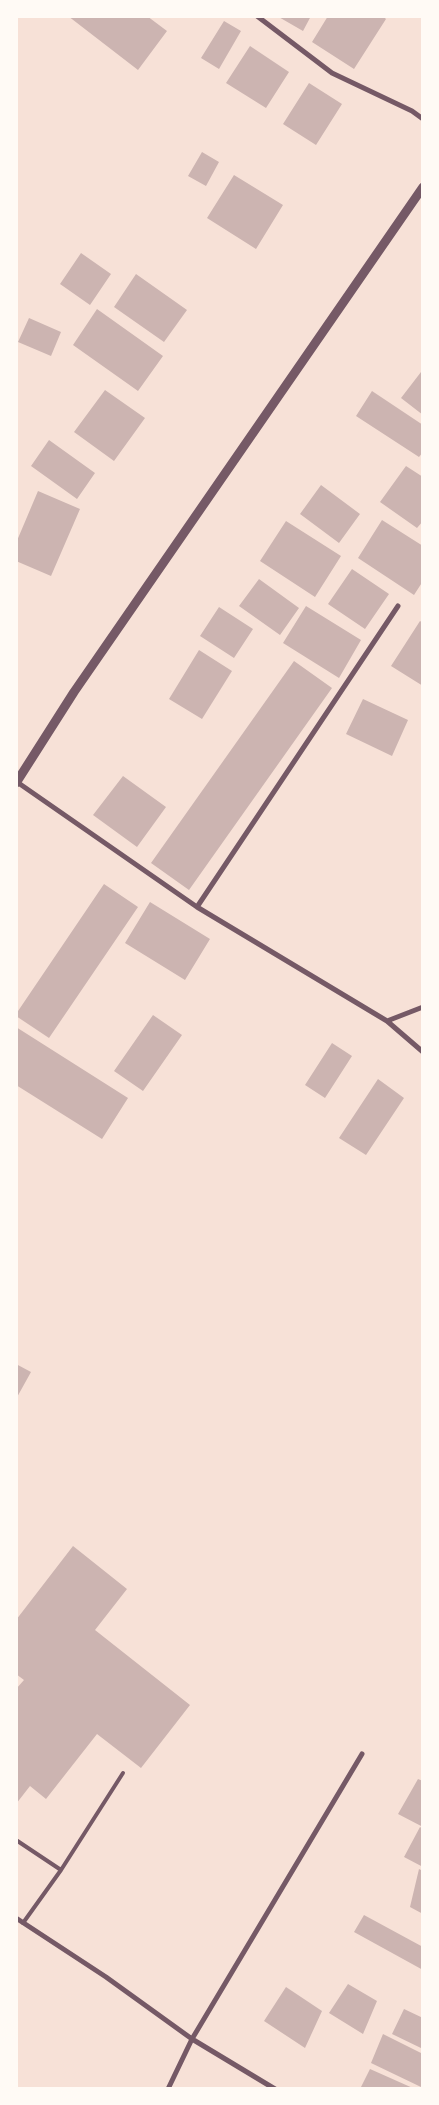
<!DOCTYPE html>
<style>
body{margin:0}
#map{position:relative;width:439px;height:2105px;overflow:hidden;background:#f7e1d7;font-family:"PT Sans",sans-serif}
canvas{display:block}
.frame{position:absolute;inset:0;border:18px solid #fffaf5;pointer-events:none}
</style>
<div id="map">
<canvas width="439" height="2105"></canvas>
<div class="frame"></div>
</div>
<script>
const c = document.querySelector('canvas').getContext('2d');
c.lineJoin = 'round';
function fill(path, color) { c.fillStyle = color; c.fill(path, 'evenodd'); }
const poly = rows => new Path2D(rows.map(r => 'M' + r).join(''));
function stroke(path, color, width, dash) { c.strokeStyle = color; c.lineWidth = width; c.lineCap = dash ? 'butt' : 'round'; c.setLineDash(dash || []); c.stroke(path); }
fill(poly([
 [68,16,147,16,167,31,138,70],
 [277,16,311,16,303,31],
 [328,16,383,16,386,19,354,69,312,42],
 [224,21,241,31,219,69,201,58],
 [250,46,289,72,266,108,226,83],
 [309,83,342,104,316,145,283,124],
 [202,152,219,162,206,186,188,176],
 [234,175,283,205,256,249,207,218],
 [81,253,111,274,90,305,60,284],
 [136,274,187,310,164,342,114,307],
 [97,309,163,356,138,391,73,345],
 [29,318,61,332,51,356,18,342],
 [421,372,423,374,423,415,401,398],
 [105,390,145,418,114,461,74,432],
 [372,391,423,425,423,452,419,457,356,416],
 [49,440,95,473,77,499,31,466],
 [406,466,423,477,423,521,417,528,380,502],
 [321,485,360,514,339,543,300,514],
 [38,491,80,509,51,576,16,561,16,543],
 [382,520,423,546,423,581,414,595,358,558],
 [286,521,341,556,315,597,260,561],
 [352,569,389,594,365,629,328,604],
 [259,579,299,608,280,635,239,606],
 [306,606,361,640,339,678,283,643],
 [219,607,253,629,234,658,200,636],
 [420,621,423,623,423,686,391,666],
 [199,650,232,671,202,719,169,699],
 [294,661,332,688,189,890,151,863],
 [363,699,408,720,392,756,346,734],
 [123,776,166,807,137,847,93,815],
 [104,884,138,907,49,1038,16,1016,16,1014],
 [150,902,210,939,185,980,125,943],
 [153,1015,182,1035,143,1091,114,1071],
 [16,1027,128,1098,102,1139,16,1085],
 [332,1043,352,1056,325,1098,305,1085],
 [378,1079,404,1098,366,1155,339,1138],
 [16,1364,31,1372,16,1399],
 [73,1546,127,1589,95,1630,190,1705,141,1768,97,1734,46,1799,30,1786,16,1804,16,1689,24,1680,16,1674,16,1620],
 [418,1779,423,1781,423,1827,398,1814],
 [420,1827,423,1829,423,1867,404,1857],
 [419,1869,423,1871,423,1914,410,1907],
 [364,1915,423,1947,423,1970,354,1932],
 [348,1984,377,2001,363,2034,329,2013],
 [286,1987,322,2011,305,2048,264,2021],
 [404,2009,423,2018,423,2049,392,2034],
 [383,2034,423,2054,421,2087,371,2063],
 [370,2069,415,2089,360,2089]
]), '#ccb4b1');
stroke(poly([
 [16,1840,61,1870],
 [23,1923,61,1870,123,1773]
]), '#755966', 4);
stroke(poly([
 [257,16,332,73,412,111,423,119],
 [17,782,197,907,387,1021,423,1007],
 [197,907,398,606],
 [387,1021,423,1052],
 [16,1918,106,1977,192,2039,275,2089],
 [168,2089,192,2039,362,1754]
]), '#755966', 5);
stroke(poly([
 [16,783,74,692,423,187]
]), '#755966', 9);
</script>
